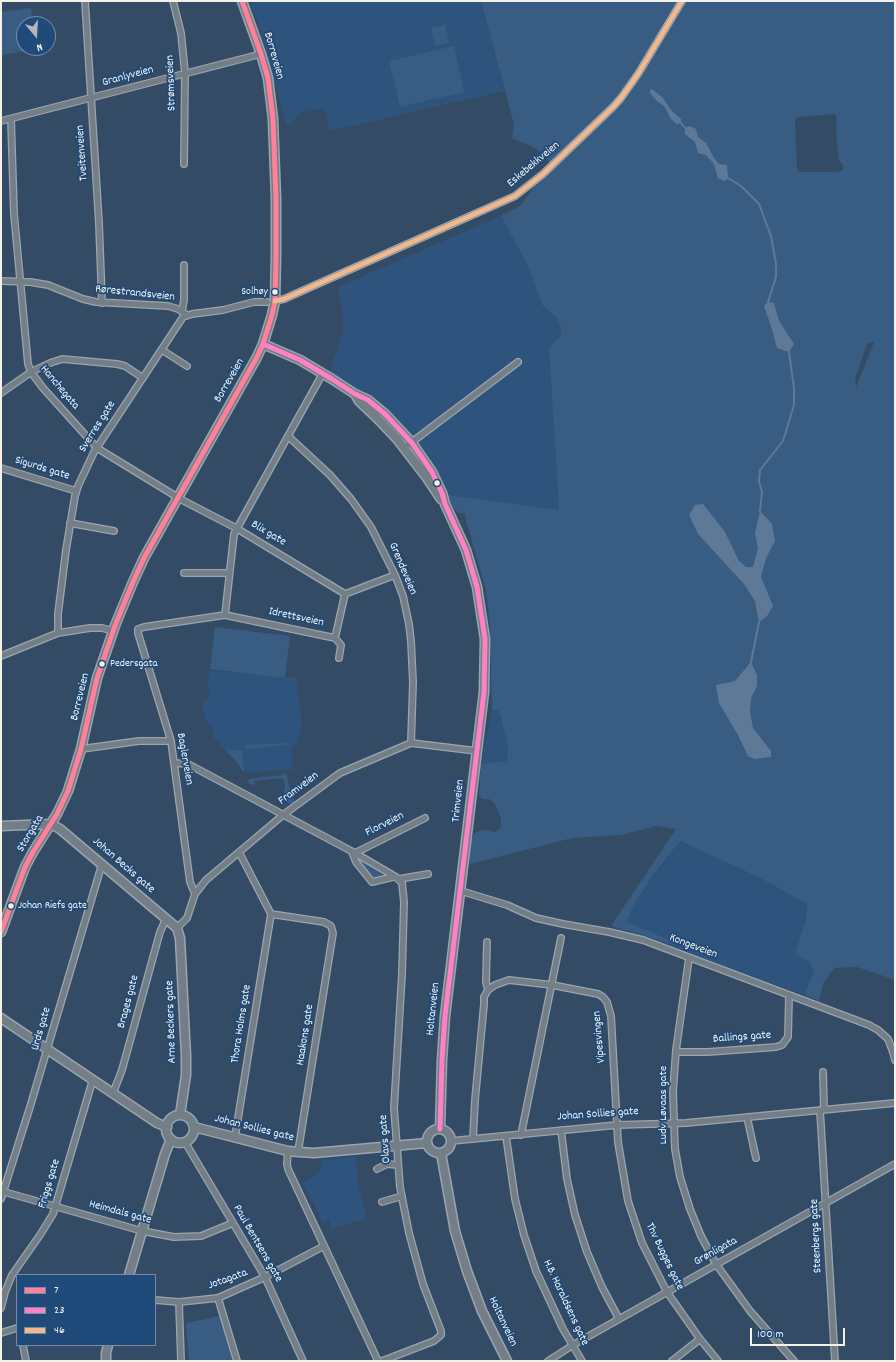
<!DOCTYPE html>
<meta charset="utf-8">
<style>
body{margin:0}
#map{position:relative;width:896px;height:1362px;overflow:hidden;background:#344b65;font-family:Dekko,sans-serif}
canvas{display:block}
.frame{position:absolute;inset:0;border:2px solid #f4f1e8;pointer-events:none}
.legend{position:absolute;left:16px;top:1274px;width:140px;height:72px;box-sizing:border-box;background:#1f4a7a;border:1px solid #748da6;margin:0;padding:5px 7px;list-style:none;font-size:12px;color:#f4f1e8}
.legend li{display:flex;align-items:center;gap:8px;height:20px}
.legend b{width:20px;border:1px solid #748da6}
.north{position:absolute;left:16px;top:16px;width:40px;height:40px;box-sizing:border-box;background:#1f4a7a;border:1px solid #748da6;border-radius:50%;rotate:162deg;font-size:11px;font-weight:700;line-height:16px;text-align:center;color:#f4f1e8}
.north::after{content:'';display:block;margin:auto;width:14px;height:18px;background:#b1b7ba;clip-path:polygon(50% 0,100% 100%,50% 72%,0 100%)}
.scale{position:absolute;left:750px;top:1328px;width:95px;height:18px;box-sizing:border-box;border:2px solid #f4f1e8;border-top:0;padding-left:5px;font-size:12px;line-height:14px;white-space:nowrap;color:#f4f1e8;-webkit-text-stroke:3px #1f4a7a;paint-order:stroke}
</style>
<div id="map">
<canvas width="896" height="1362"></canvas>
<div class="frame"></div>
<ul class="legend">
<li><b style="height:5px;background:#ff8098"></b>7</li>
<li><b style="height:5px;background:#ff80c5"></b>23</li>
<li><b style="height:5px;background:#f1b78d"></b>46</li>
</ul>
<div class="north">N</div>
<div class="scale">100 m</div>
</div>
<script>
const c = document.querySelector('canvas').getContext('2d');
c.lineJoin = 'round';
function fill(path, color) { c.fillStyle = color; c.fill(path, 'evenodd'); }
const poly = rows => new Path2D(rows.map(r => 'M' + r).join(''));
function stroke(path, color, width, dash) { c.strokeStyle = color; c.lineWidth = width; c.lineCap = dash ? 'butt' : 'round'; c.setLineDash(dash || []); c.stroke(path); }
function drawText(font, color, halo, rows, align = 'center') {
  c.font = font + ' Dekko,sans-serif'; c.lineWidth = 3.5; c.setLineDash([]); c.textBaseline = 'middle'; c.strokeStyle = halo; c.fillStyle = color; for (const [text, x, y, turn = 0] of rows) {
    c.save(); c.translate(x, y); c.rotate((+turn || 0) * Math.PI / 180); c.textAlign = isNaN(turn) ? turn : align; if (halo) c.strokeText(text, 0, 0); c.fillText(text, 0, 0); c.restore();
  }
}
fill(poly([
 [250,1,481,1,505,92,499,92,330,131,326,114,322,110,316,109,298,114,290,126,286,123,260,29],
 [501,216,528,266,542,305,551,312,557,318,561,328,560,337,552,344,549,350,559,510,448,495,436,474,368,396,330,372,343,330,342,308,338,287],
 [209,670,296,678,302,727,297,740,297,744,291,748,293,769,246,773,214,738,212,727,207,723,201,703,207,700,209,695,208,685],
 [492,710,499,711,508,746,507,761,481,764],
 [680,841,760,878,807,904,806,919,795,954,810,962,814,972,804,995,621,930,636,901],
 [356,1156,358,1186,367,1218,332,1229,329,1220,322,1223,314,1202,310,1201,303,1182,319,1174,322,1160]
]), '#2e547d');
fill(poly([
 [481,1,895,1,895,980,857,967,834,968,823,984,819,1001,804,995,814,972,810,962,795,954,806,919,807,904,760,878,680,841,656,872,636,901,626,922,675,942,675,945,637,933,611,926,676,829,656,826,621,835,572,838,470,864,469,861,471,840,473,835,478,831,486,830,495,832,499,830,501,826,501,819,495,804,489,799,482,799,479,795,481,764,507,761,508,746,499,711,492,710,490,627,486,590,465,517,466,514,459,513,453,508,448,495,559,510,549,350,552,344,560,337,561,328,557,318,551,312,542,305,528,266,501,216,520,206,550,164,544,154,535,148,512,138,514,124],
 [835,114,837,119,836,133,839,160,843,165,843,170,837,172,799,172,797,168,795,122,796,119,798,117],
 [874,342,859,380,856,387,855,379,867,344],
 [31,8,33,24,24,24,24,48,31,48,26,51,1,55,1,12],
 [445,25,449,43,435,46,431,28],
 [454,46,464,92,400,107,389,61],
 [215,627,290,636,285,678,210,669],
 [286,743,287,745,245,749,246,745],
 [242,750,244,771,242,771,238,763,226,751],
 [284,773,287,775,289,786,294,799,294,802,290,804,283,801,285,786,283,778,254,781,254,785,249,784,248,779,283,775],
 [359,860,379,872,383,876,381,878,378,878,367,875,358,862],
 [220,1316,233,1361,189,1361,186,1323]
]), '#395c83');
fill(poly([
 [652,89,663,98,671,110,681,119,681,123,677,124,671,119,665,107,656,100,650,93,650,90],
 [690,126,696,129,698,137,706,143,714,158,719,164,727,165,728,178,725,181,718,178,714,164,706,155,698,153,695,142,685,134,685,128],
 [768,302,774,303,779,321,794,344,789,352,777,348,771,326,764,306],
 [703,504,725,532,739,561,746,567,753,567,758,548,755,533,760,511,772,524,775,541,766,558,761,577,773,606,767,616,759,622,755,601,744,584,698,534,689,515,695,505],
 [751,662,757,675,757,686,751,698,750,712,753,728,771,751,771,757,755,759,748,756,738,735,719,703,716,685,735,681]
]), '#5e7998');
stroke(poly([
 [681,123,685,128],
 [728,178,741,186,759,204,771,236,776,264,776,277,768,302],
 [760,511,762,492,759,481,760,470,783,441,794,405,794,388,789,352],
 [751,662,759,622]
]), '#5e7998', 2);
const street = poly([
 [85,1,99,223,102,303],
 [173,1,181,33,185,73,184,164],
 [11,119,14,214,28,364,31,372,43,388,97,448,182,500,236,528,345,594],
 [1,121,261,54],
 [1,281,30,282,48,285,83,299,96,302,168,306,178,309,187,315],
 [275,301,284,299,515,196,543,174,613,107,621,98,638,74,682,1],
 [182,311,184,300,184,265],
 [162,350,187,366],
 [323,373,288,436,330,475,351,499,371,527,395,575,403,596,409,624,411,641,413,682,411,743],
 [1,393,31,372,50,363,62,359,117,364,125,366,143,378],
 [404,448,518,362],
 [1,468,76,491],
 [70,523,114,531],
 [184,573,229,573],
 [345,594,395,575],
 [225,615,234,534,288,436],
 [58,633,58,614,66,550,75,496,78,486,94,452,183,317,192,314,223,310,254,302,267,302],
 [335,638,345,594],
 [335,638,341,645,339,658],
 [1,656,58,633,90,628,102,628,113,631],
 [81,749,139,741,171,741],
 [174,763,188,764,355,853,396,877,402,883,404,902,402,974,394,1108,400,1187,409,1233,423,1284,441,1331,441,1335,434,1341,382,1361],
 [239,852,271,914,324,922,331,926,333,933,298,1152],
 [352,852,356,862,372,882,393,877],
 [355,853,425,818],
 [399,879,428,874],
 [461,891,507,905,536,918,563,924,609,932,643,940,869,1025,878,1030,888,1039,893,1052,895,1060],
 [195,894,190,882,171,741,138,633,138,629,144,627,225,615,335,638],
 [177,928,187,918,195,894,206,880,283,815,340,773,411,743,477,751],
 [487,942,486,982,488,990],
 [689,958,676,1050,673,1092,675,1149,680,1177,690,1209,701,1236,716,1264,750,1311,794,1361],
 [676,1052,708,1052,776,1047,782,1045,788,1037,789,996],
 [823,1072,824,1110],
 [113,1093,122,1070,160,932,166,919],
 [820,1110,835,1361],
 [747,1117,756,1158],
 [561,1130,567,1179,575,1215,587,1252,602,1287,619,1319],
 [521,1135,561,938],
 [506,1136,515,1199,524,1235,536,1271,563,1329,582,1361],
 [235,1137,271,914],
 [473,1139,475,1100,484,1004,484,997,488,990,495,985,509,980,552,985,598,994,603,997,607,1002,611,1016,618,1142,628,1201,642,1243,667,1292,700,1339,718,1361],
 [451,1141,617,1125,686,1123,895,1103],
 [185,1142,265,1277,303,1361],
 [288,1151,287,1164,288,1169,378,1361],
 [377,1169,387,1164,398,1165],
 [1,1191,142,1231,174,1237,201,1236,233,1223],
 [1,1199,30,1107,102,864],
 [382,1202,402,1196],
 [218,1298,237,1361],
 [155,1300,179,1302,218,1298,265,1277,324,1246],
 [179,1302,181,1361],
 [1,1308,5,1292,12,1275,40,1235,53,1214,93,1079],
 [1,1333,17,1328],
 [23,1345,26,1361],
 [548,1361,573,1345,895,1164],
 [672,1361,700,1339]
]);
const secondary = poly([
 [263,344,300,360,332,379,355,394,368,400,385,414,412,443,432,472,442,493,445,504,466,550,477,587,485,639,484,692,445,1016,442,1060,440,1129],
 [355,394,359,401,377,418,397,439,427,478,441,499],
 [1,826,51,824,60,829,177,928,180,938,186,1056,186,1075,180,1115],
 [1,932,25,867,33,852,57,814,68,791,81,749,97,678,116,623,133,582,144,558,257,357,263,344,272,315,275,301,276,256,276,199,273,119,268,78,261,54,242,1],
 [1,1018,157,1123,167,1127],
 '166 1129a14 14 0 1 1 28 0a14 14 0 1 1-28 0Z',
 [194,1127,288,1151,298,1152,314,1153,427,1143],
 '427 1141a12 12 0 1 1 24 0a12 12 0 1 1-24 0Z',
 [441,1153,455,1231,467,1271,482,1311,507,1361],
 [129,1275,165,1154,171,1139],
 [106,1361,106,1353,108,1345]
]);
stroke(street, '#9ba5af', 8);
stroke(secondary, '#9ba5af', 11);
stroke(street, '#737e87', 5.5);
stroke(secondary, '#737e87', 8);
stroke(poly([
 [1,932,25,867,33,852,57,814,68,791,81,749,97,678,116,623,133,582,144,558,257,357,263,344,272,315,275,301,276,256,276,199,273,119,268,78,261,54,242,1]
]), '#ff8098', 5);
stroke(poly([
 [263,344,300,360,332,379,355,394,368,400,385,414,412,443,432,472,442,493,445,504,466,550,477,587,485,639,484,692,445,1016,442,1060,440,1129]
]), '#ff80c5', 5);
stroke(poly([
 [275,301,284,299,515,196,543,174,613,107,621,98,638,74,682,1]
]), '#f1b78d', 5);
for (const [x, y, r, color] of [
 [275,292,3.5,"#f4f1e8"],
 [437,483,3.5,"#f4f1e8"],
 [102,664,3.5,"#f4f1e8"],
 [11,906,3.5,"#f4f1e8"]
]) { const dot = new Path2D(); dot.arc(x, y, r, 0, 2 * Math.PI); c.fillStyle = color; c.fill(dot); stroke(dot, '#1f4a7a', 1.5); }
drawText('11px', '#f4f1e8', '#1f4a7a', [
 ["Solhøy",268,292,"right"],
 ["Pedersgata",110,664],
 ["Johan Riefs gate",18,906]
], 'left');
drawText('12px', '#f4f1e8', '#1f4a7a', [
 ["Borreveien",273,56,74],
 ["Granlyveien",128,77,-15],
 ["Strømsveien",172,83,-92],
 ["Tveitenveien",83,153,-94],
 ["Eskebekkveien",534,165,-40],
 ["Rørestrandsveien",135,294,6],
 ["Borreveien",230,381,-60],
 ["Hanchegata",59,388,50],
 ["Sverres gate",98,427,-58],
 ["Sigurds gate",42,469,17],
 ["Blix gate",268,534,31],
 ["Grendeveien",402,569,67],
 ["Idrettsveien",296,618,12],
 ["Borreveien",81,697,-76],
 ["Baglerveien",184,759,80],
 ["Framveien",299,789,-37],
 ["Trimveien",459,801,-84],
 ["Florveien",385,825,-27],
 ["Storgata",31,834,-59],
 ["Johan Becks gate",123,866,41],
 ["Kongeveien",693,947,21],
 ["Brages gate",129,1002,-75],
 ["Holtanveien",434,1009,-84],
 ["Arne Beckers gate",172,1022,-92],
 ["Thora Holms gate",242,1024,-81],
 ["Urds gate",42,1029,-74],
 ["Haakons gate",306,1035,-81],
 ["Vipesvingen",600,1037,-95],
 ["Ballings gate",742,1038,-4],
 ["Ludv Løvaas gate",664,1105,-90],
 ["Johan Sollies gate",598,1115,-4],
 ["Johan Sollies gate",254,1129,14],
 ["Olavs gate",386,1139,-94],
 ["Friggs gate",50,1184,-73],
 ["Heimdals gate",120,1213,15],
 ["Steenbergs gate",817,1236,-93],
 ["Paul Bentsens gate",257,1244,60],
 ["Grønligata",716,1252,-29],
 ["Thv Bugges gate",664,1257,64],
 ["Jotagata",228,1280,-20],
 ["H.B. Haraldsens gate",565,1303,65],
 ["Holtanveien",502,1322,65]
]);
</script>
